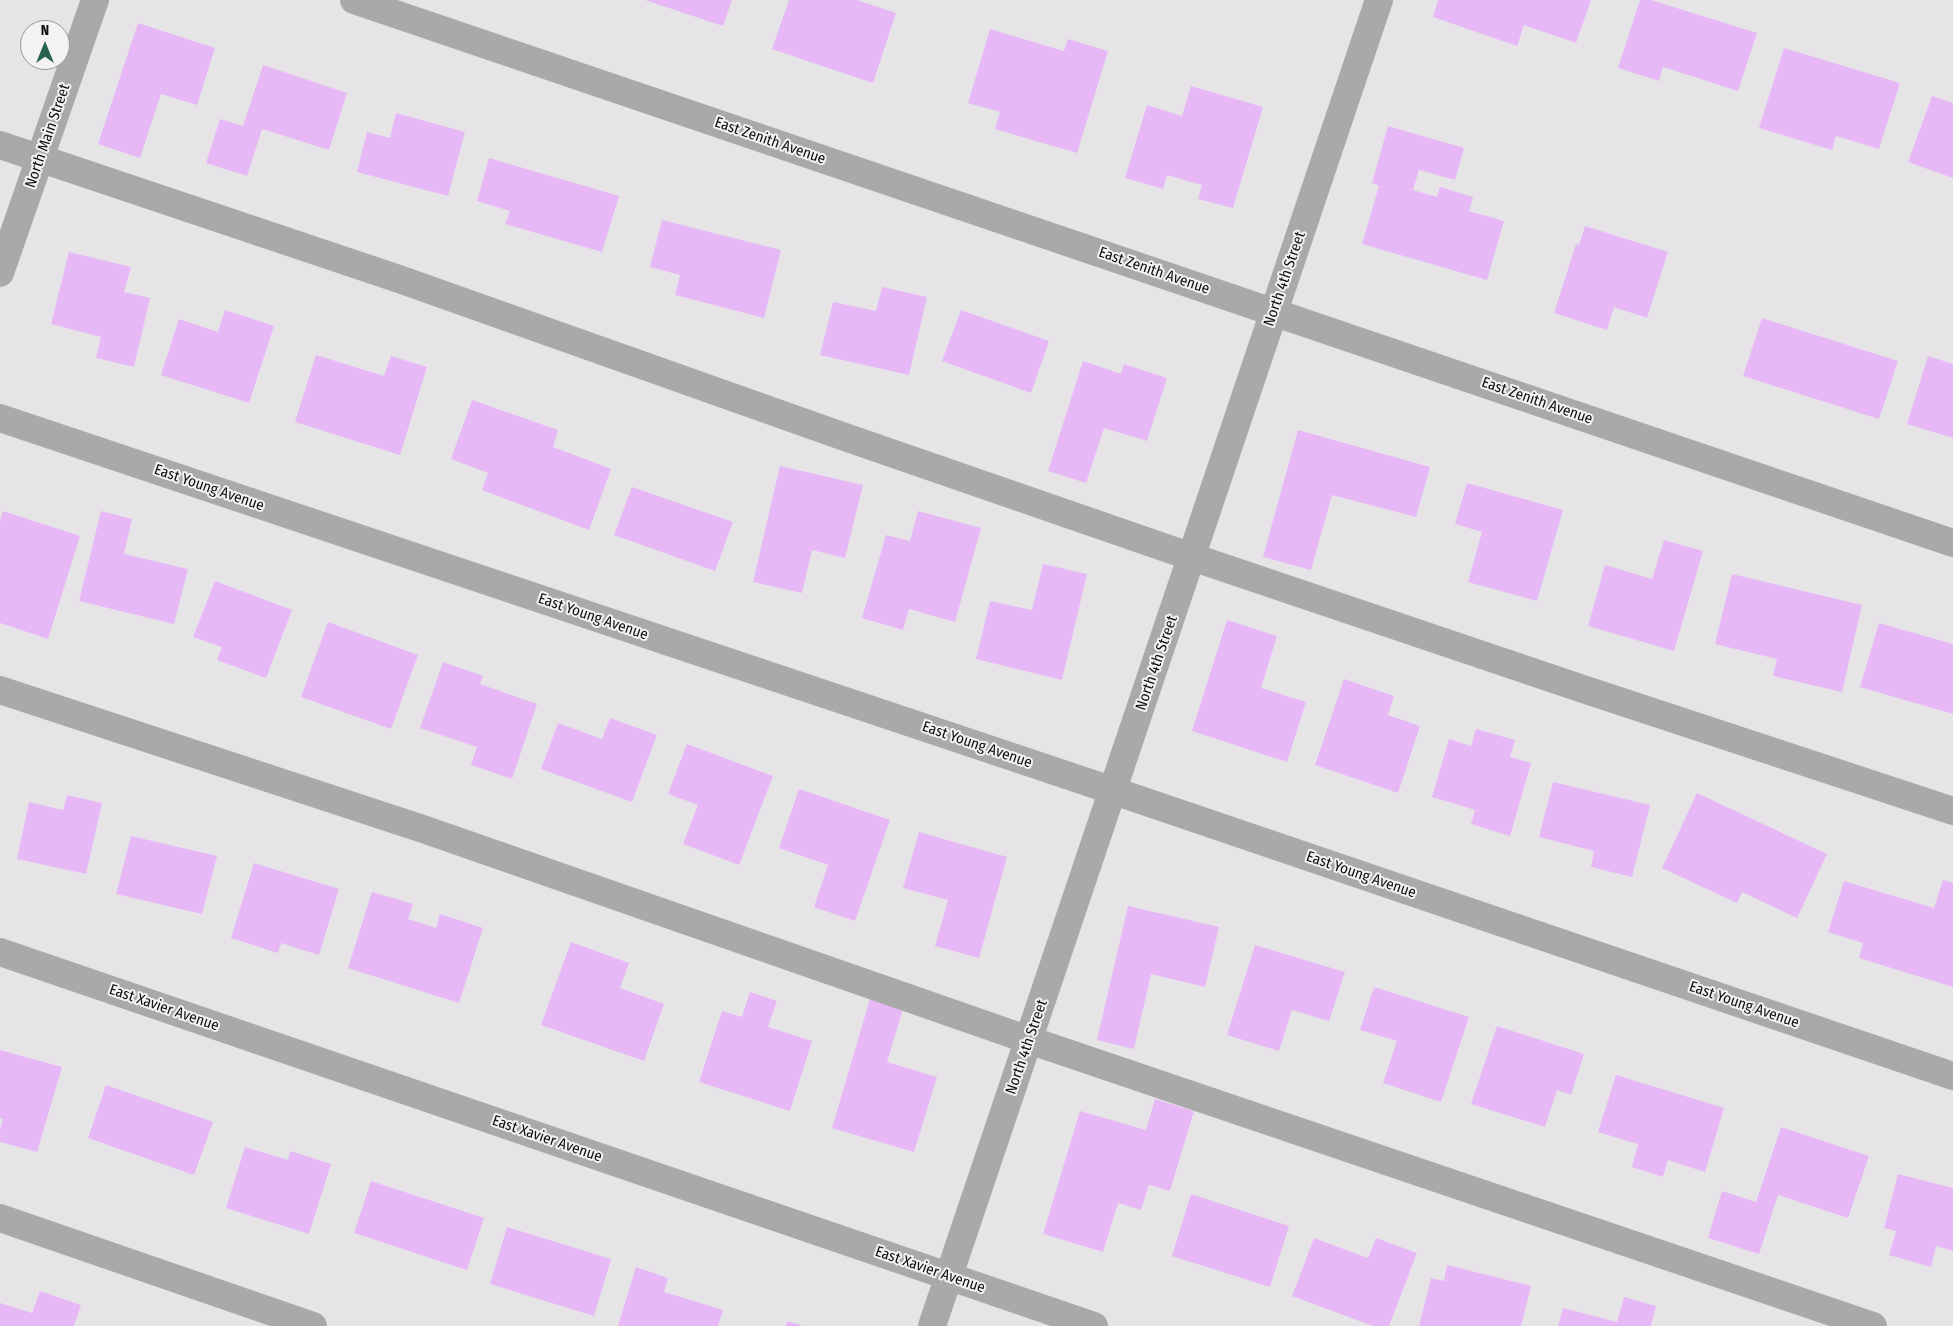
<!DOCTYPE html>
<style>
body{margin:0}
#map{position:relative;width:1953px;height:1326px;overflow:hidden;background:#e7e4e8;font-family:"Fira Sans Condensed",sans-serif}
canvas{display:block}
.north{position:absolute;left:20px;top:20px;width:50px;height:50px;box-sizing:border-box;background:#f4f2f5;border:1px solid #989699;border-radius:50%;rotate:0deg;font-size:14px;font-weight:700;line-height:20px;text-align:center;color:#0e0d0e}
.north::after{content:'';display:block;margin:auto;width:18px;height:22px;background:#27634e;clip-path:polygon(50% 0,100% 100%,50% 72%,0 100%)}
</style>
<div id="map">
<canvas width="1953" height="1326"></canvas>
<div class="north">N</div>
</div>
<script>
const c = document.querySelector('canvas').getContext('2d');
c.lineJoin = 'round';
function fill(path, color) { c.fillStyle = color; c.fill(path, 'evenodd'); }
const poly = rows => new Path2D(rows.map(r => 'M' + r).join(''));
function stroke(path, color, width, dash) { c.strokeStyle = color; c.lineWidth = width; c.lineCap = dash ? 'butt' : 'round'; c.setLineDash(dash || []); c.stroke(path); }
function drawText(font, color, halo, rows, align = 'center') {
  c.font = font + ' "Fira Sans Condensed",sans-serif'; c.lineWidth = 4; c.setLineDash([]); c.textBaseline = 'middle'; c.strokeStyle = halo; c.fillStyle = color; for (const [text, x, y, turn = 0] of rows) {
    c.save(); c.translate(x, y); c.rotate((+turn || 0) * Math.PI / 180); c.textAlign = isNaN(turn) ? turn : align; if (halo) c.strokeText(text, 0, 0); c.fillText(text, 0, 0); c.restore();
  }
}
fill(poly([
 [645,0,732,0,723,26],
 [789,0,857,0,896,13,873,83,772,49],
 [1438,0,1591,0,1576,43,1524,25,1517,46,1433,17],
 [1640,0,1651,0,1757,33,1738,91,1663,67,1659,81,1618,68],
 [138,23,215,48,197,105,161,94,140,158,98,144],
 [990,29,1064,51,1068,39,1108,51,1077,153,995,129,1000,112,968,103],
 [1784,48,1900,83,1879,149,1836,136,1832,150,1759,128],
 [263,65,347,93,329,150,262,129,247,176,206,163,220,119,243,126],
 [1191,86,1263,107,1233,208,1198,199,1202,185,1167,175,1163,189,1125,178,1147,105,1182,116],
 [1932,96,1953,103,1953,178,1908,162],
 [396,113,465,132,448,196,357,172,367,132,390,138],
 [1388,126,1464,148,1455,180,1419,170,1413,190,1437,197,1440,187,1473,197,1469,211,1504,221,1487,280,1362,244,1379,186,1372,183],
 [489,158,619,196,602,252,505,224,510,211,477,201],
 [662,220,781,250,764,318,675,295,680,275,650,267],
 [1585,226,1668,252,1647,318,1614,307,1607,330,1554,313,1576,244,1579,245],
 [69,252,131,267,124,292,150,298,134,367,96,358,101,337,51,324],
 [882,287,927,297,909,375,820,355,833,302,876,311],
 [225,310,274,326,249,403,161,375,179,319,218,332],
 [961,310,1049,341,1031,393,942,361],
 [1762,318,1898,361,1879,419,1743,376],
 [316,355,384,376,391,356,427,367,400,455,295,422],
 [1928,356,1953,364,1953,438,1907,424],
 [1083,361,1121,374,1124,364,1167,378,1147,441,1104,428,1086,483,1048,471],
 [472,400,558,430,553,447,611,469,589,530,482,490,488,473,451,459],
 [1298,430,1430,467,1416,517,1332,495,1311,570,1263,557],
 [780,466,863,485,845,558,812,550,802,593,753,582],
 [1467,483,1563,510,1537,601,1468,582,1482,532,1455,524],
 [632,487,733,522,715,571,614,535],
 [3,511,80,536,48,639,0,623,0,521],
 [101,511,132,519,124,554,188,569,174,624,79,601],
 [918,511,981,528,955,622,909,609,903,630,862,618,886,535,910,541],
 [1664,540,1703,551,1674,651,1588,626,1605,565,1652,579],
 [1043,564,1087,574,1062,680,976,659,990,601,1032,610],
 [1732,574,1862,605,1842,692,1773,676,1777,659,1715,644],
 [215,581,292,610,266,678,217,660,222,647,193,637],
 [1227,620,1277,636,1261,688,1306,702,1287,762,1192,731],
 [328,622,418,655,391,729,301,697],
 [1879,623,1953,644,1953,714,1860,687],
 [443,662,483,676,480,684,537,704,512,779,471,765,477,747,420,728],
 [1344,679,1394,696,1388,715,1420,726,1398,793,1315,765],
 [610,718,657,735,632,802,541,769,558,723,602,739],
 [1476,729,1515,740,1510,757,1531,763,1510,836,1471,824,1475,810,1432,797,1449,739,1471,746],
 [687,744,773,776,739,865,683,844,698,805,668,794],
 [1553,782,1650,805,1632,877,1591,867,1594,851,1539,837],
 [799,789,890,820,855,921,814,907,828,865,779,848],
 [1697,793,1827,854,1797,918,1742,892,1737,903,1662,868],
 [67,795,102,803,86,874,17,859,29,802,63,810],
 [919,832,1007,857,979,958,935,946,948,900,903,888],
 [131,836,217,856,202,914,116,894],
 [254,863,339,889,319,955,281,943,278,953,231,938],
 [1943,880,1953,883,1953,987,1859,958,1863,943,1828,932,1844,881,1934,908],
 [372,892,413,904,408,919,436,928,440,914,483,928,459,1003,348,968],
 [1128,906,1219,927,1205,987,1151,974,1134,1049,1097,1040],
 [571,942,629,963,620,988,664,1004,644,1061,541,1025],
 [1255,945,1345,972,1329,1021,1292,1010,1279,1051,1227,1035],
 [1374,987,1469,1017,1441,1102,1383,1083,1397,1041,1360,1030],
 [750,992,777,1001,768,1027,812,1041,790,1111,699,1082,722,1011,742,1017],
 [870,999,903,1009,887,1062,937,1077,914,1152,832,1128],
 [1497,1026,1584,1054,1571,1095,1557,1090,1545,1127,1471,1104],
 [0,1050,62,1067,37,1152,0,1142,0,1129,3,1119,0,1118],
 [1616,1075,1724,1108,1705,1172,1668,1160,1663,1177,1632,1167,1638,1144,1598,1132],
 [106,1085,213,1122,194,1175,88,1138],
 [1155,1099,1194,1111,1170,1191,1149,1185,1141,1210,1118,1203,1103,1252,1043,1234,1080,1111,1146,1130],
 [1781,1127,1869,1156,1848,1218,1778,1195,1759,1254,1708,1238,1722,1191,1756,1202],
 [245,1147,288,1160,290,1151,331,1164,309,1234,226,1208],
 [1898,1174,1953,1188,1953,1251,1936,1246,1931,1267,1889,1255,1896,1231,1884,1228],
 [371,1181,484,1218,467,1270,354,1233],
 [1191,1194,1289,1226,1270,1287,1172,1256],
 [507,1227,611,1259,594,1316,490,1284],
 [1314,1238,1368,1258,1376,1238,1417,1253,1389,1326,1373,1326,1292,1296],
 [1447,1265,1531,1286,1521,1326,1419,1326,1431,1278,1444,1281],
 [636,1267,668,1278,664,1292,723,1310,718,1326,618,1326],
 [40,1291,81,1305,74,1326,0,1326,0,1303,32,1313],
 [1624,1297,1656,1306,1651,1326,1558,1326,1563,1308,1617,1322],
 [787,1321,801,1325,801,1326,786,1326]
]), '#e6b9f6');
stroke(poly([
 [354,0,1953,543],
 [0,145,399,279,842,436,1192,557,1583,689,1953,811],
 [0,273,95,0],
 [0,418,1114,791,1953,1076],
 [0,690,423,829,1029,1040,1873,1326],
 [0,952,1094,1326],
 [0,1218,313,1326],
 [932,1326,1379,0]
]), '#aaa9aa', 28);
drawText('15px', '#0e0d0e', '#f4f2f5', [
 ["North Main Street",48,136,-71],
 ["East Zenith Avenue",770,141,19],
 ["East Zenith Avenue",1154,271,19],
 ["North 4th Street",1285,279,-71],
 ["East Zenith Avenue",1537,401,19],
 ["East Young Avenue",209,488,19],
 ["East Young Avenue",593,617,19],
 ["North 4th Street",1157,663,-71],
 ["East Young Avenue",977,745,19],
 ["East Young Avenue",1361,875,19],
 ["East Young Avenue",1744,1005,19],
 ["East Xavier Avenue",164,1008,19],
 ["North 4th Street",1027,1047,-71],
 ["East Xavier Avenue",547,1139,19],
 ["East Xavier Avenue",930,1270,19]
]);
</script>
